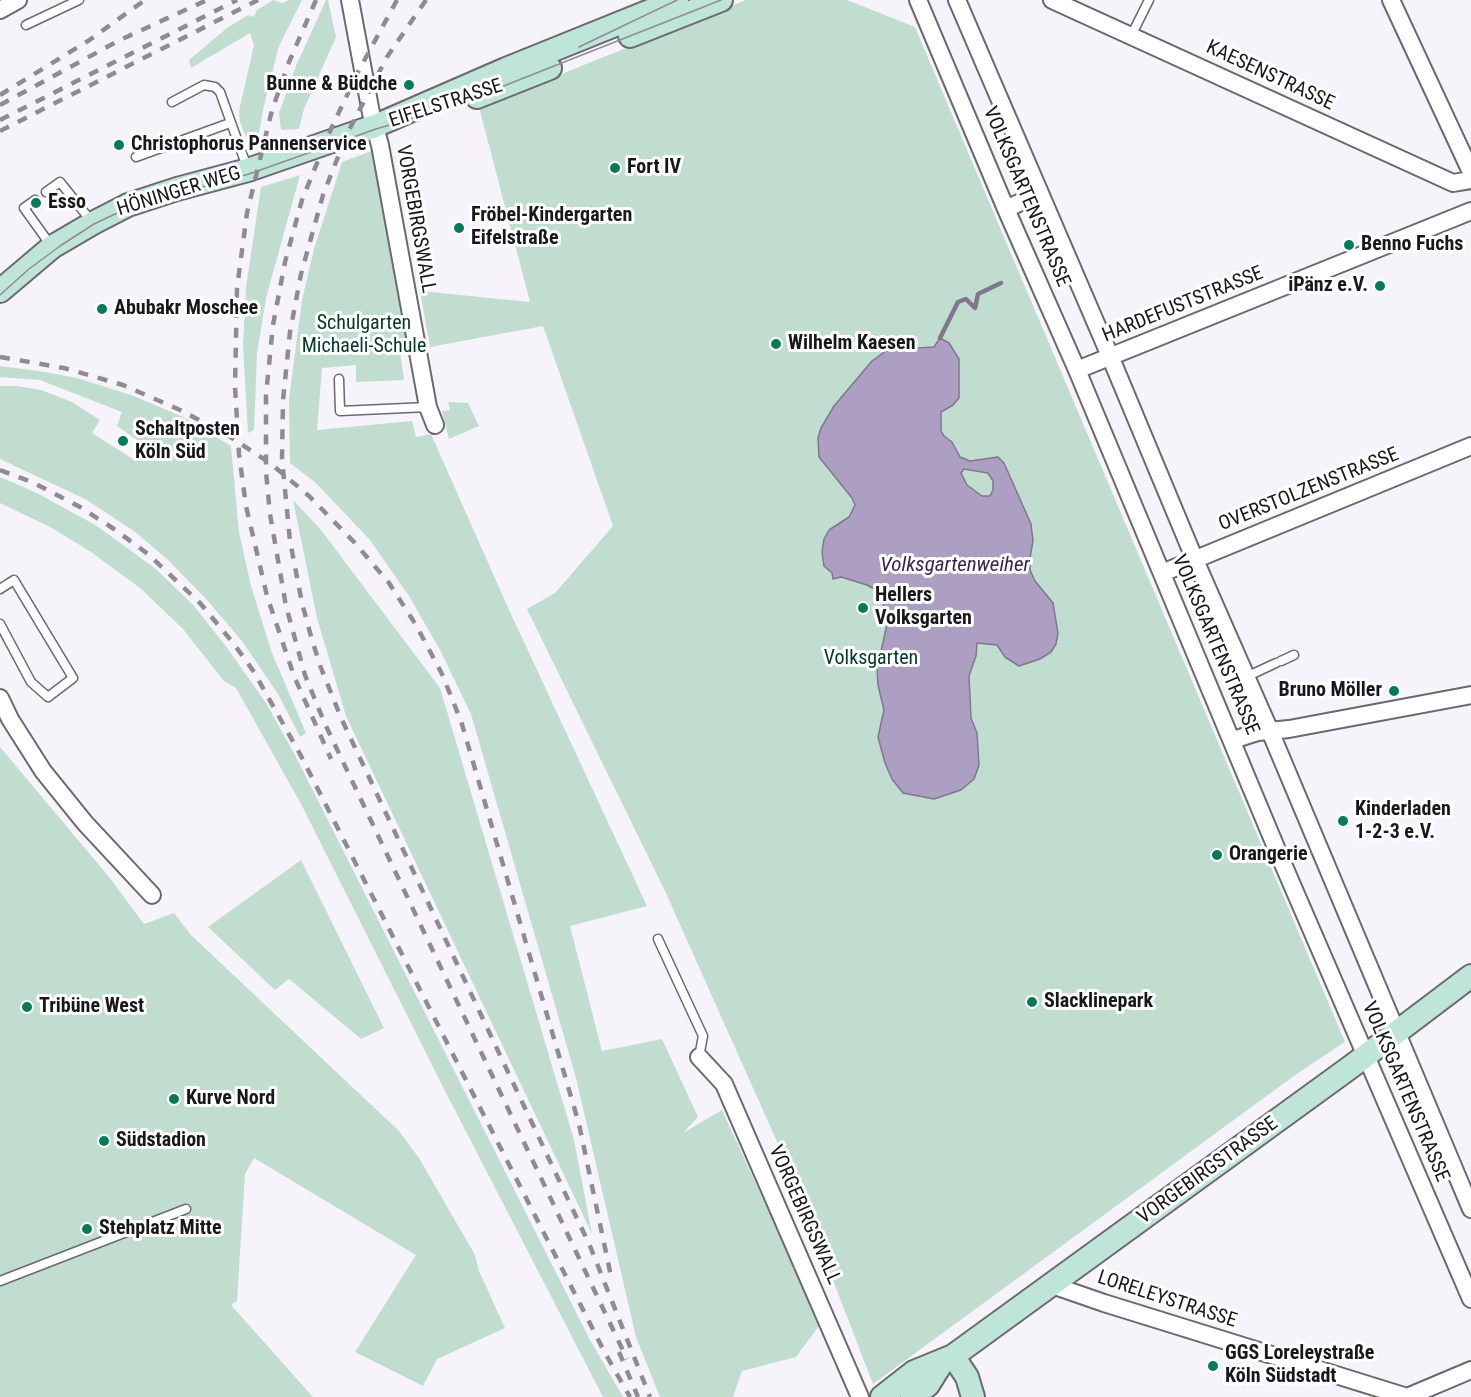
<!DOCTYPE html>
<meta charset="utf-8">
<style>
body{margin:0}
canvas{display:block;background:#f6f3fb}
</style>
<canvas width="1471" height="1397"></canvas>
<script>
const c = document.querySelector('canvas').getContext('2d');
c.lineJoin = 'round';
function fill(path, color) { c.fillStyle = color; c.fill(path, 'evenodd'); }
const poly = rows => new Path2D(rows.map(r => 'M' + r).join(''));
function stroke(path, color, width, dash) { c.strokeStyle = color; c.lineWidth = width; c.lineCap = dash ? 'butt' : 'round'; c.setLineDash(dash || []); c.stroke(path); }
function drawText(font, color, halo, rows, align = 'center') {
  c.font = font + ' "Roboto Condensed",sans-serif'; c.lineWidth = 6; c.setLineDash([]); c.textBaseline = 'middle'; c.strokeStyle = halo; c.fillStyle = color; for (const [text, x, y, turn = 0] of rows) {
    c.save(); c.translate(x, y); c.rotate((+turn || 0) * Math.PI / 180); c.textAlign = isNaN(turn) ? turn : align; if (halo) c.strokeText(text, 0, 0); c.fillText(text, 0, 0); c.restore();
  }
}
fill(poly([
 [273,0,282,3,289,0,302,0,279,46,263,110,257,145,250,147,240,122,239,111,254,45,250,33,191,68,189,60,227,28,248,15,254,17,257,10],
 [326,0,328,0,336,37,304,109,299,129,281,130,279,113,296,66],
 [746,0,847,0,915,27,1345,1042,1298,1073,873,1384,795,1182,665,891,527,609,555,593,613,526,543,326,430,347,420,291,530,302,479,107],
 [374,150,410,350,400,351,404,380,356,382,356,365,322,368,317,430,412,421,416,437,431,434,510,612,647,906,570,926,602,1051,662,1039,698,1117,683,1133,722,1110,791,1260,822,1322,796,1357,742,1371,733,1397,660,1397,636,1337,576,1078,471,714,440,650,409,596,370,540,316,483,290,463,289,399,302,300,314,249,342,162],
 [300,175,266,298,257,354,254,430,248,433,243,345,246,287,261,187],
 [0,366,45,372,77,378,134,396,183,417,231,446,239,532,251,586,272,653,306,733,300,737,278,694,242,641,207,600,168,560,134,531,85,499,0,459,0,386,17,386,41,390,72,402,100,420,92,433,133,459,143,444,117,426,122,412,40,380,0,377],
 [448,402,468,403,479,426,449,439,442,411,450,410],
 [0,477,37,493,97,526,156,569,194,606,228,649,266,703,295,755,590,1340,623,1397,603,1397,443,1087,301,804,236,688,224,681,183,629,140,588,91,552,52,528,0,503],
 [293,500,321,530,440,688,574,1140,592,1234,346,716,317,618],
 [0,747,109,877,144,924,174,913,191,935,399,1131,419,1158,475,1255,479,1271,505,1328,437,1359,423,1386,355,1352,416,1255,254,1158,245,1174,237,1301,231,1305,313,1397,0,1397],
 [301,860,384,1028,361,1039,289,979,275,990,208,927]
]), '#c1ddcf');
const water = poly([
 [940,338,949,343,959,359,959,398,953,405,941,412,941,431,944,436,952,442,960,457,970,461,998,457,1004,463,1031,524,1033,541,1030,558,1030,570,1035,581,1053,603,1058,633,1056,644,1051,652,1040,659,1019,666,1005,657,997,645,977,643,976,656,969,676,971,718,977,733,979,765,974,779,961,790,934,799,903,793,892,779,885,763,878,737,884,710,878,685,877,669,888,620,887,612,883,605,888,600,878,591,867,585,841,577,833,579,832,573,824,566,822,552,824,539,829,530,849,517,855,505,852,498,819,457,818,438,821,428,834,406,872,361,887,350,934,347,940,338],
 [964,469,988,473,993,481,993,490,990,496,982,496,967,485,961,473,964,469]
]);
fill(water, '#ac9fc1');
stroke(water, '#80768f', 1.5);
stroke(poly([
 [940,338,958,302,966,299,975,308,978,294,1001,283]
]), '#80768f', 4.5);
const lane = poly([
 [26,25,79,0],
 [1131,36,1149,0],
 [172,102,204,85,215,87,220,92,248,170],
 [136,157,230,123],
 [46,192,60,182,92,222],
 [35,200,24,208,52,247],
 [339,379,340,411,428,407],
 [0,589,14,580,73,678,48,697,31,682,0,624],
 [1281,661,1294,655],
 [1246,677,1276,663],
 [658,939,703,1036,699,1057],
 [0,1281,186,1209]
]);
const street = poly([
 [350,0,371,113,380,145,428,407,435,425],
 [918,0,1006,209,1077,370,1280,857,1471,1299],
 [957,0,1110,356,1195,560,1270,731,1471,1209],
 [1052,0,1453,183,1471,180],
 [1391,0,1471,172],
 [0,10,18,0],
 [1006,209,1040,193],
 [1077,370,1471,211],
 [1162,573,1471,446],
 [0,698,10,719,43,771,85,823,152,895],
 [1233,740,1258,732,1289,729,1471,695],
 [699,1057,724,1084,860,1397],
 [1052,1285,1104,1303,1407,1397],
 [1407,1397,1471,1370]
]);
const secondary = poly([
 [630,36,721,0],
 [477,97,550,68],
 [0,291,52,247,93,223,128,205,177,189,248,170,375,126,506,69,677,0],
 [953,1356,967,1377,973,1397],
 [882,1397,914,1372,953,1356,1352,1066,1471,976],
 [912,1397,928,1385,943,1361]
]);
stroke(lane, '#6b6870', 11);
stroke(street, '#6b6870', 20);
stroke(secondary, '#6b6870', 26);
stroke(lane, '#fff', 8);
stroke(street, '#fff', 16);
stroke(secondary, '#bee5d8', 22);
stroke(poly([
 [579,47,677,0],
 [0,295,29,269,60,246,94,224,130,207,249,174,376,129,453,106,721,0]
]), '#8e8c92', 1.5);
stroke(poly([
 [316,0,289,62,272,110,247,213,237,288,235,387,239,454,246,506,267,596,294,676,331,759],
 [397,0,358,72,331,129,302,200,285,262,273,325,266,395,266,472,270,514,286,606,305,675,325,724,627,1359],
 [426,0,387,57,347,134,323,195,301,274,290,332,283,400,282,459,290,541,302,603,312,640,321,668,342,720,590,1246,650,1397],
 [0,95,88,41,145,0],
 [0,105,120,40,207,0],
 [0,120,237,0],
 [0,131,258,0],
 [0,357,64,368,123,385,180,410,229,436,270,463,309,496,355,543,389,583,416,625,442,674,461,721,579,1124,612,1281],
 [0,470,34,483,80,507,114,529,148,554,200,603,234,644,254,672,300,754,605,1353,630,1397],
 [619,1352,638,1397]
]), '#8e8c92', 4.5, [10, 10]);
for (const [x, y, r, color] of [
 [409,85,6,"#067b58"],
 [119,145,6,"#067b58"],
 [615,168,6,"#067b58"],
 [36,203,6,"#067b58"],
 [459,228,6,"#067b58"],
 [1349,245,6,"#067b58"],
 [1380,286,6,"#067b58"],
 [102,309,6,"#067b58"],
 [776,344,6,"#067b58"],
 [123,441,6,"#067b58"],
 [863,608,6,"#067b58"],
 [1394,691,6,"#067b58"],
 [1343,821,6,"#067b58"],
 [1217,855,6,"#067b58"],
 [1032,1002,6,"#067b58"],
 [27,1007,6,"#067b58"],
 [174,1099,6,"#067b58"],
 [104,1141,6,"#067b58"],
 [87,1229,6,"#067b58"],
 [1213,1366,6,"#067b58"]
]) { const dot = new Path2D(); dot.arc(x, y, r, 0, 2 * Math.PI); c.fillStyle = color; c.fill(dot); stroke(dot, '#fff', 2); }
drawText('20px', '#18171a', '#fff', [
 ["KAESENSTRASSE",1270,76,25],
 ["EIFELSTRASSE",446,104,-18],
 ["HÖNINGER WEG",179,192,-17],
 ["VOLKSGARTENSTRASSE",1026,197,67],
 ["VORGEBIRGSWALL",415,219,80],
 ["HARDEFUSTSTRASSE",1183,305,-22],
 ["OVERSTOLZENSTRASSE",1309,490,-22],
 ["VOLKSGARTENSTRASSE",1215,645,67],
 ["VOLKSGARTENSTRASSE",1405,1092,67],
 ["VORGEBIRGSTRASSE",1208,1171,-36],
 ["VORGEBIRGSWALL",804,1215,66],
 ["LORELEYSTRASSE",1167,1300,18]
]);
drawText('bold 20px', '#18171a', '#fff', [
 ["Bunne & Büdche",397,85,"right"],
 ["Christophorus Pannenservice",131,145],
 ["Fort IV",627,168],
 ["Esso",48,203],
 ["Fröbel-Kindergarten",471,216],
 ["Eifelstraße",471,239],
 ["Benno Fuchs",1361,245],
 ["iPänz e.V.",1368,286,"right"],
 ["Abubakr Moschee",114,309],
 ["Wilhelm Kaesen",788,344],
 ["Schaltposten",135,430],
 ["Köln Süd",135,453],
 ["Hellers",875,596],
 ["Volksgarten",875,619],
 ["Bruno Möller",1382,691,"right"],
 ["Kinderladen",1355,810],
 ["1-2-3 e.V.",1355,833],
 ["Orangerie",1229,855],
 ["Slacklinepark",1044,1002],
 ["Tribüne West",39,1007],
 ["Kurve Nord",186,1099],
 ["Südstadion",116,1141],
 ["Stehplatz Mitte",99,1229],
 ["GGS Loreleystraße",1225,1354],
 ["Köln Südstadt",1225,1377]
], 'left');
drawText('20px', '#003725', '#fff', [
 ["Schulgarten",364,324],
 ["Michaeli-Schule",364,347],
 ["Volksgarten",871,659]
]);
drawText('italic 21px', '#382451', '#fff', [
 ["Volksgartenweiher",955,566]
]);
</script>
